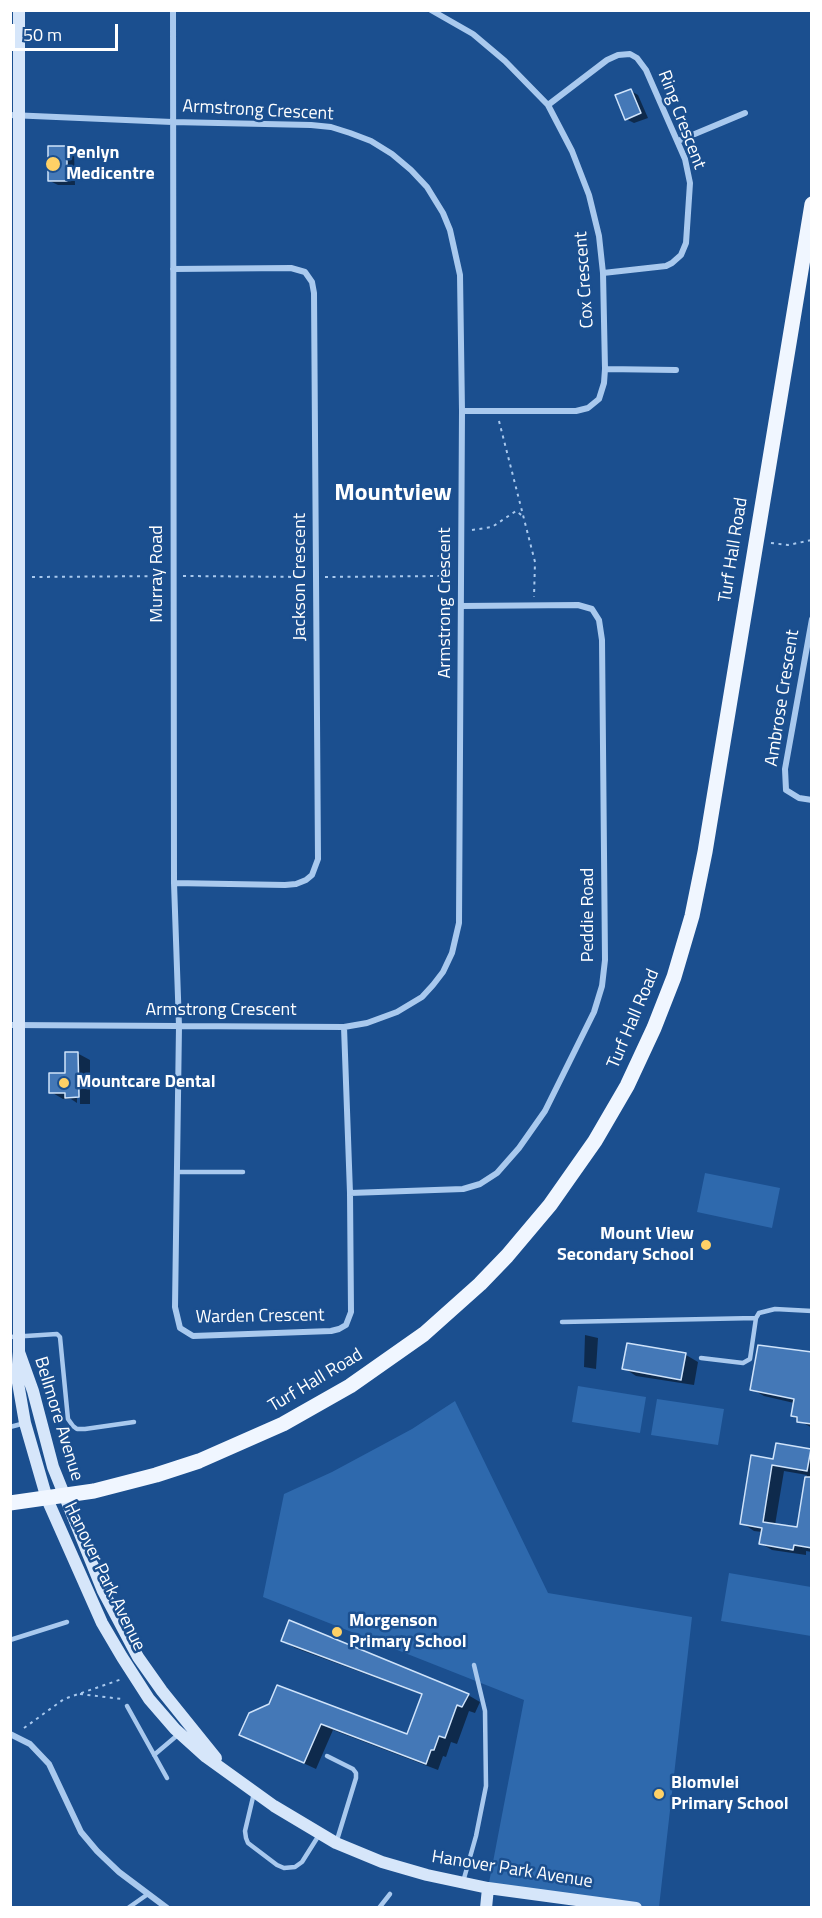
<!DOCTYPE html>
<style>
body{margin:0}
#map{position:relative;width:822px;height:1918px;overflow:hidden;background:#1b4f8f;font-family:"Titillium Web",sans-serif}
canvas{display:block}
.frame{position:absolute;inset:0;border:12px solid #fff;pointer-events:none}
.scale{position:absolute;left:12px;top:24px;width:106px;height:27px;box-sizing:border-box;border:3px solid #fff;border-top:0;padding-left:8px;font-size:18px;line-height:21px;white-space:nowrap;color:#fff;-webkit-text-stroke:4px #1b4f8f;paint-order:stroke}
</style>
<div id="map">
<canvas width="822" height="1918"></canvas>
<div class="frame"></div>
<div class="scale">50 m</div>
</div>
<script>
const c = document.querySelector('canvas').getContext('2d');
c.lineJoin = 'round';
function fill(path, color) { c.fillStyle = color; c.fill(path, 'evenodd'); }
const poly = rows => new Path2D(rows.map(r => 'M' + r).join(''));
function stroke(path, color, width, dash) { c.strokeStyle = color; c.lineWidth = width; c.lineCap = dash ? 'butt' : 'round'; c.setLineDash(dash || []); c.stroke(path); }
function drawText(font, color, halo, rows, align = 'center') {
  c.font = font + ' "Titillium Web",sans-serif'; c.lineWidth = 5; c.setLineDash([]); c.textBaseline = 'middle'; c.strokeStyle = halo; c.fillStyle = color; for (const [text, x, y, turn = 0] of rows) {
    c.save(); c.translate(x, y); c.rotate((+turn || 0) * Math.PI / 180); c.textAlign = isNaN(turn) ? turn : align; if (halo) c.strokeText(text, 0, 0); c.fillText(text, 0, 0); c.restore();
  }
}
fill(poly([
 [705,1173,780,1188,772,1228,697,1212],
 [578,1386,646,1397,640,1433,572,1422],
 [657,1399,724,1409,718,1445,651,1435],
 [455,1401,548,1593,692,1617,659,1907,635,1907,488,1888,524,1700,263,1597,284,1494,332,1472,412,1429],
 [729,1573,811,1587,811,1636,721,1621]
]), '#2e69ad');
fill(poly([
 [631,91,638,95,648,118,634,123,626,119],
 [66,147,74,152,75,185,58,185,50,181],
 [77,1053,90,1060,90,1104,80,1104,80,1079,77,1079,77,1103,71,1099,63,1099,51,1092,67,1074],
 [585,1335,598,1338,596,1369,584,1367],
 [812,1354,812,1428,792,1416,794,1403,764,1396,752,1389],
 [686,1355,698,1362,694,1385,636,1376,624,1368],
 [777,1445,812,1450,812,1552,806,1551,806,1555,772,1550,760,1543,762,1532,754,1531,742,1523,774,1461],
 [784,1471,807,1475,798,1529,775,1525],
 [283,1641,468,1695,480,1702,475,1713,469,1711,457,1744,451,1742,446,1757,443,1756,438,1770,333,1730,316,1769,241,1734,250,1714,407,1736,423,1695,295,1648]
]), '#0007');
const building = poly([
 [631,89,641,113,625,120,615,95,631,89],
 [48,146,67,146,67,181,48,181,48,146],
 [65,1052,78,1052,79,1097,65,1098,65,1093,49,1093,49,1073,65,1073,65,1052],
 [627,1343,686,1353,681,1380,622,1369,627,1343],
 [758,1345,812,1352,812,1424,797,1422,797,1417,791,1416,794,1399,750,1390,758,1345],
 [776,1443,811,1449,807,1471,772,1465,763,1522,797,1527,805,1477,812,1477,812,1548,794,1545,793,1550,759,1544,762,1528,740,1524,751,1455,773,1459,776,1443],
 [289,1620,469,1694,462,1707,457,1705,445,1738,439,1736,434,1750,431,1750,426,1764,321,1724,304,1763,239,1735,249,1713,269,1704,277,1685,407,1734,422,1694,281,1641,289,1620]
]);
fill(building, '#4478b7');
stroke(building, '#cfe3fa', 1.5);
stroke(poly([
 [499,421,535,562,534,597],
 [472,530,492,527,516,511,524,517],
 [771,543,788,545,812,540],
 [183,576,306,577],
 [32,577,165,576],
 [325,577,444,576,450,572],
 [80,1694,122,1699],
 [24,1728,64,1699,122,1679]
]), '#a9c9ee', 2, [3, 4.5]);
stroke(poly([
 [177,1172,243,1172],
 [562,1322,756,1318],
 [10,1337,57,1334,60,1337,67,1409,68,1419,73,1426,77,1429,85,1429,134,1422],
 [701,1358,743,1363,750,1359,756,1318,759,1313,775,1309,812,1311],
 [10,1427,25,1423],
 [10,1640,67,1622],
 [127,1706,167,1778],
 [154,1755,180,1733],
 [327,1756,353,1769,356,1773,356,1778,337,1840],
 [254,1793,245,1831,246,1838,248,1843,277,1865,284,1868,295,1867,302,1862,319,1835],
 [463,1882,476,1836,486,1786,485,1711,474,1665],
 [128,1908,148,1894],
 [379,1908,390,1894]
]), '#a9c9ee', 4.5);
stroke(poly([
 [173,10,174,883,179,1026,175,1307,180,1328,193,1336,331,1331,339,1329,346,1325,351,1312,350,1193,344,1027],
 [431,10,473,34,505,61,548,105,572,151,589,195,599,236,603,273,605,369,604,383,599,399,588,408,576,411,462,411],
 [548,105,607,60,618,55,630,54,637,58,646,70,685,159,690,183,686,243,681,255,672,263,666,266,603,273],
 [10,115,172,122,311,125,331,127,350,133,371,141,392,154,411,170,427,187,443,213,450,230,460,275,462,411,459,923,452,953,443,972,433,985,422,997,397,1012,367,1023,344,1027,10,1025],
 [678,141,745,113],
 [173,269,291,268,305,272,312,282,314,293,318,859,312,875,306,880,296,884,285,885,174,883],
 [605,369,676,370],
 [812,619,785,769,786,790,799,798,812,800],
 [350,1193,463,1189,480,1184,497,1173,519,1148,545,1111,594,1012,602,986,605,960,602,640,599,620,592,609,578,605,461,606],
 [10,1734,30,1744,49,1764,81,1832,97,1851,119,1872,167,1908]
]), '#a9c9ee', 6);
stroke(poly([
 [19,10,19,1352,17,1377,25,1423,47,1499,102,1623,122,1657,149,1699,175,1729,206,1757,274,1806,336,1843,382,1862,427,1875,488,1888,636,1908],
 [19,1352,33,1391,53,1467,103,1591,138,1657,162,1691,216,1758],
 [486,1908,488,1888]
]), '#d6e6fa', 12);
stroke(poly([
 [10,1503,94,1491,156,1475,199,1461,283,1424,350,1386,424,1334,480,1284,507,1256,550,1205,595,1141,627,1086,654,1028,674,977,692,916,705,852,812,204]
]), '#f0f6ff', 15);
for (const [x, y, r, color] of [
 [53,164,8,"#ffd166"],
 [64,1083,6,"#ffd166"],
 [706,1245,6,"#ffd166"],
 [337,1632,6,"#ffd166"],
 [659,1794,6,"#ffd166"]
]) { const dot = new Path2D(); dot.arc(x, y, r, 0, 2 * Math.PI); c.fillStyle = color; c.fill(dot); stroke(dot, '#1b4f8f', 2); }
drawText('18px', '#fff', '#1b4f8f', [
 ["Armstrong Crescent",258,111,3],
 ["Ring Crescent",681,120,69],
 ["Cox Crescent",585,280,-94],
 ["Turf Hall Road",734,550,-81],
 ["Murray Road",158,574,-90],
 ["Jackson Crescent",301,577,-90],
 ["Armstrong Crescent",446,603,-90],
 ["Ambrose Crescent",783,698,-81],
 ["Peddie Road",589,915,-90],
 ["Armstrong Crescent",221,1011],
 ["Turf Hall Road",634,1019,-67],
 ["Warden Crescent",260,1317,-1],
 ["Turf Hall Road",316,1381,-31],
 ["Bellmore Avenue",58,1419,73],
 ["Hanover Park Avenue",104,1577,64],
 ["Hanover Park Avenue",512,1870,9]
]);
drawText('bold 18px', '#fff', '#1b4f8f', [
 ["Penlyn",66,154],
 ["Medicentre",66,175],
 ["Mountcare Dental",76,1083],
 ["Mount View",694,1235,"right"],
 ["Secondary School",694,1256,"right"],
 ["Morgenson",349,1622],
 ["Primary School",349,1643],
 ["Blomvlei",671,1784],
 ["Primary School",671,1805]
], 'left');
drawText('bold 24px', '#fff', '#1b4f8f', [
 ["Mountview",393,494]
]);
</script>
